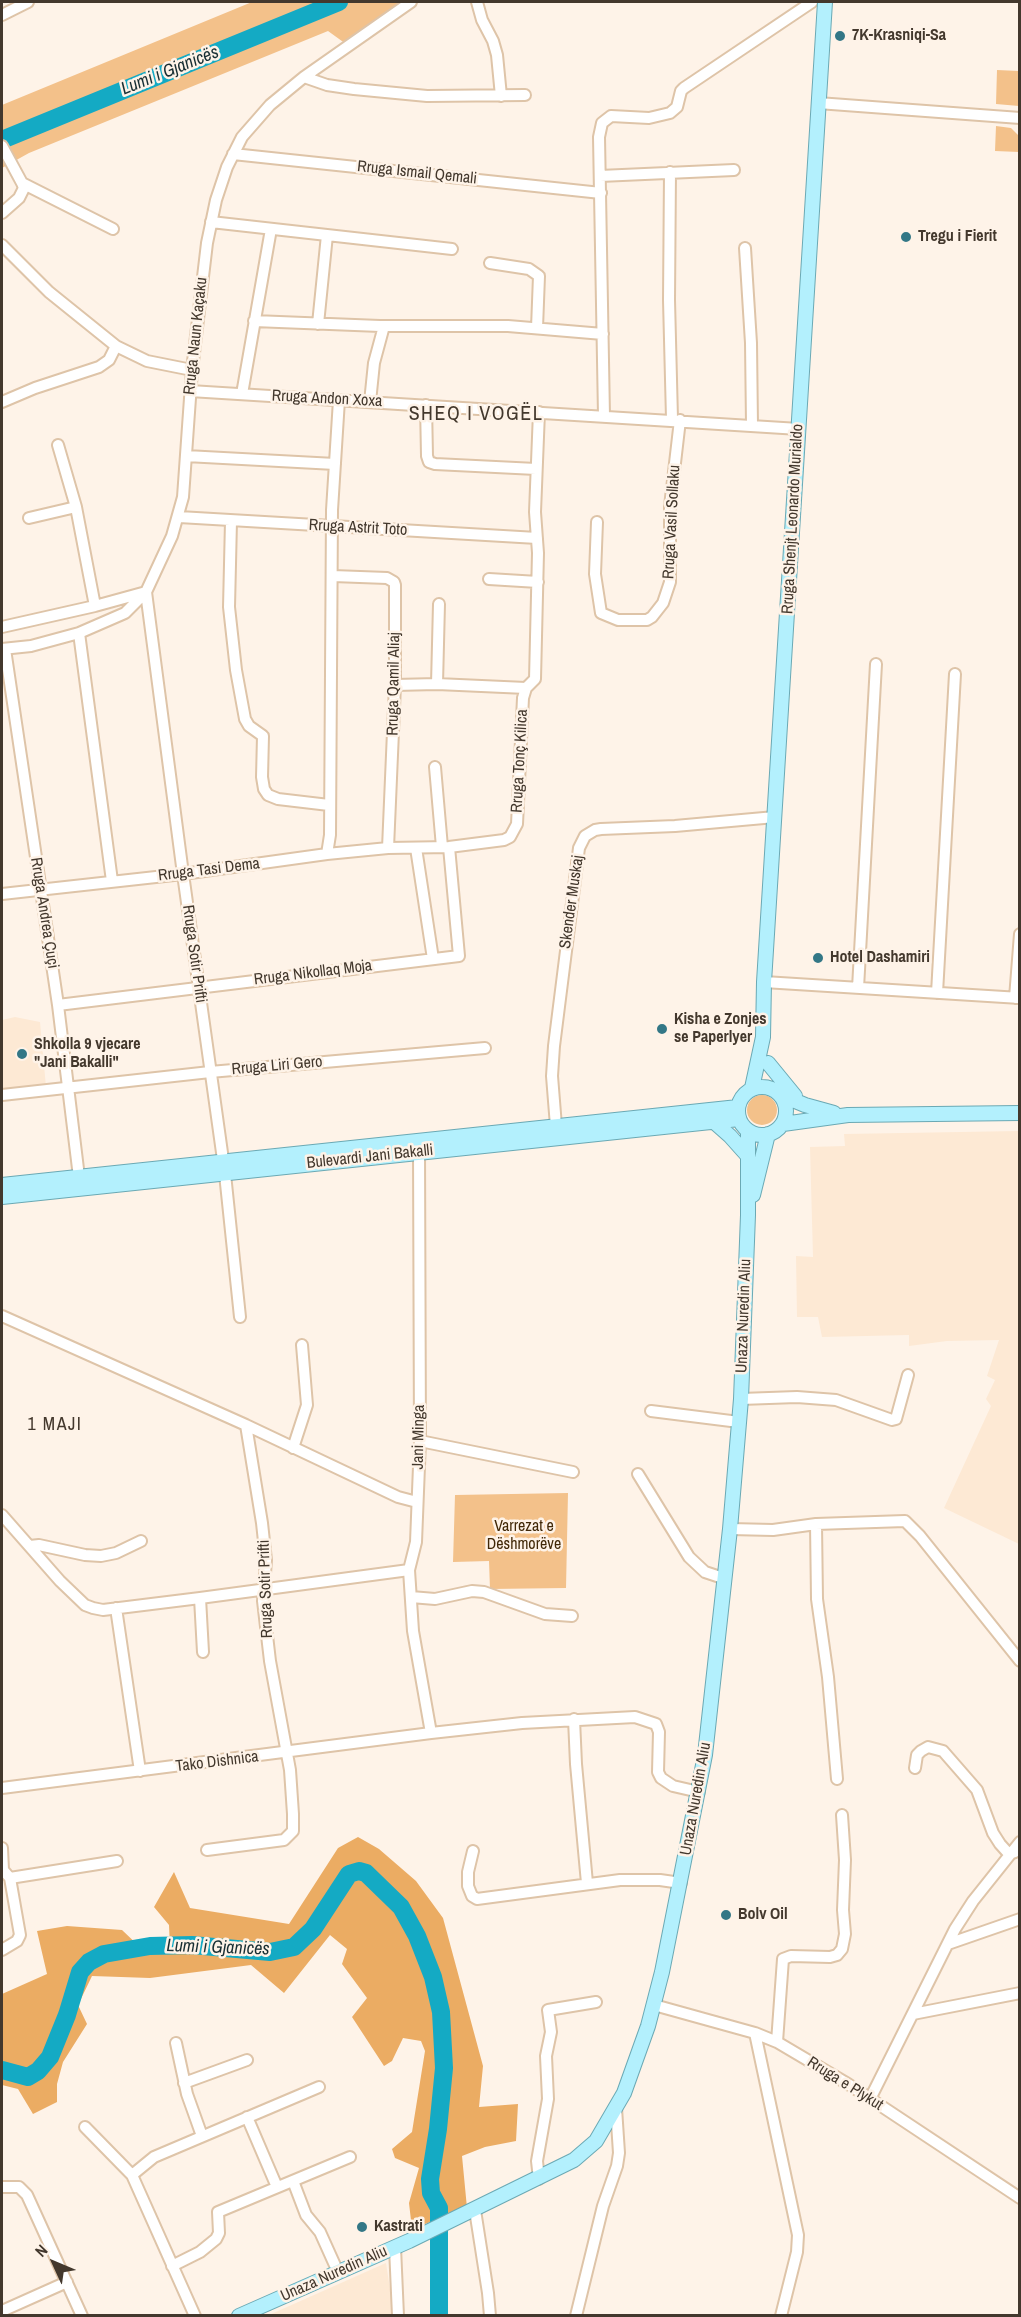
<!DOCTYPE html>
<meta charset="utf-8">
<style>
body{margin:0}
#map{position:relative;width:1021px;height:2317px;overflow:hidden;background:#fef3e8;font-family:"Archivo Narrow",sans-serif}
canvas{display:block}
.frame{position:absolute;inset:0;border:3px solid #43382d;pointer-events:none}
.north{position:absolute;left:24px;top:2233px;width:60px;height:60px;-webkit-text-stroke:4px #fef3e8;paint-order:stroke;rotate:314deg;font-size:16px;font-weight:700;line-height:24px;text-align:center;color:#43382d}
.north::after{content:'';display:block;margin:auto;width:21px;height:27px;background:#43382d;clip-path:polygon(50% 0,100% 100%,50% 72%,0 100%)}
</style>
<div id="map">
<canvas width="1021" height="2317"></canvas>
<div class="frame"></div>
<div class="north">N</div>
</div>
<script>
const c = document.querySelector('canvas').getContext('2d');
c.lineJoin = 'round';
function fill(path, color) { c.fillStyle = color; c.fill(path, 'evenodd'); }
const poly = rows => new Path2D(rows.map(r => 'M' + r).join(''));
function stroke(path, color, width, dash) { c.strokeStyle = color; c.lineWidth = width; c.lineCap = dash ? 'butt' : 'round'; c.setLineDash(dash || []); c.stroke(path); }
function drawText(font, color, halo, rows, align = 'center') {
  c.font = font + ' "Archivo Narrow",sans-serif'; c.lineWidth = 5; c.setLineDash([]); c.textBaseline = 'middle'; c.strokeStyle = halo; c.fillStyle = color; for (const [text, x, y, turn = 0] of rows) {
    c.save(); c.translate(x, y); c.rotate((+turn || 0) * Math.PI / 180); c.textAlign = isNaN(turn) ? turn : align; if (halo) c.strokeText(text, 0, 0); c.fillText(text, 0, 0); c.restore();
  }
}
fill(poly([
 [15,1017,40,1022,46,1087,2,1091,2,1020],
 [1019,1131,1020,1131,1019,1544,944,1508,991,1406,986,1399,995,1380,987,1376,999,1340,947,1341,909,1346,909,1335,822,1337,818,1317,797,1317,796,1256,813,1257,810,1147,845,1146,844,1134],
 [386,2263,394,2315,269,2315]
]), '#fde9d4');
fill(poly([
 [252,2,405,2,346,44,328,31,29,153,2,168,2,105],
 [997,70,1019,71,1019,106,996,104],
 [996,126,1011,128,1019,136,1019,152,995,151],
 '747 1110a15 15 0 1 1 30 0a15 15 0 1 1-30 0Z',
 [568,1493,566,1588,490,1589,489,1561,453,1562,455,1495]
]), '#f3c18a');
fill(poly([
 [358,1837,379,1849,416,1881,443,1918,483,2066,479,2107,518,2104,516,2141,485,2147,462,2156,467,2208,412,2229,409,2203,419,2168,395,2158,392,2149,412,2132,425,2051,421,2041,403,2038,392,2061,384,2066,352,2017,367,1998,342,1964,347,1949,330,1935,284,1993,251,1965,150,1978,92,1976,78,2005,87,2024,63,2062,57,2084,57,2102,33,2114,18,2089,2,2085,2,1994,47,1974,37,1931,67,1926,122,1930,142,1949,170,1948,169,1925,154,1907,174,1872,190,1908,289,1924,338,1848]
]), '#ebac63');
stroke(poly([
 [2,140,339,2],
 [2,2070,28,2077,38,2071,50,2057,67,2015,80,1972,89,1962,104,1954,150,1946,192,1945,270,1952,294,1947,313,1929,349,1874,359,1871,366,1873,401,1907,417,1936,433,1977,441,2012,444,2068,438,2129,430,2179,431,2193,439,2208,439,2316]
]), '#14aac4', 18);
const minor = poly([
 [477,2,482,20,493,41,497,55,501,96],
 [2,15,28,2],
 [304,77,327,85,354,89,427,96,525,95],
 [818,103,1020,118],
 [2,146,22,183,113,229],
 [233,154,601,193],
 [670,172,669,300,672,419],
 [600,176,734,170],
 [2,213,19,198,24,188,22,183],
 [211,222,452,249],
 [2,245,49,292,116,346,147,361,192,370],
 [745,248,751,343,752,425],
 [490,263,529,269,539,276,537,328],
 [254,321,380,326,508,326,603,334],
 [318,324,327,235],
 [190,391,799,429],
 [242,394,271,229],
 [2,402,35,388,99,367,109,360,116,346],
 [370,402,374,363,384,326],
 [426,405,427,456,429,462,435,464,536,469],
 [604,416,599,137,602,123,611,116,649,118,670,113,677,107,681,91,684,88,812,2],
 [58,445,76,507,95,606],
 [186,456,335,464],
 [179,517,537,538],
 [29,518,76,507],
 [231,521,229,607,236,670,245,719,249,726,263,736,262,777,264,789,268,795,278,799,329,805],
 [597,522,595,574,601,613,618,620,647,620,652,617,663,603,670,582,670,506,680,420],
 [333,576,387,578,394,582,395,585,395,685,388,848],
 [489,579,538,582],
 [2,627,95,606,146,592,183,874,225,1174,240,1317],
 [79,633,112,881],
 [2,649,31,646,79,633,125,613,146,592,172,536,183,497,192,370,207,243,216,200,227,167,242,137,270,105,304,77,411,2],
 [5,649,58,1005,79,1177],
 [437,684,439,604],
 [395,685,437,684,526,688],
 [435,767,442,847],
 [416,848,433,959],
 [327,854,330,835,332,510,339,400],
 [2,894,183,874,327,854,388,848,449,847,504,840,510,837,517,824,523,698,526,688,535,679,538,553,535,512,539,412],
 [764,982,1020,998],
 [858,988,876,664],
 [937,993,955,674],
 [1015,998,1020,934],
 [58,1005,459,956,449,847],
 [2,1095,210,1072,485,1048],
 [556,1126,552,1076,554,1046,579,848,585,836,595,830,601,829,675,826,775,817],
 [419,1148,420,1441,416,1542,409,1570,413,1631,431,1733],
 [2,1316,246,1425,398,1497,417,1502],
 [741,1399,797,1397,836,1400,892,1420,896,1419,908,1375],
 [651,1411,739,1422],
 [420,1441,573,1472],
 [293,1448,307,1405,302,1345],
 [638,1474,689,1557,705,1572,723,1578],
 [2,1515,60,1581,85,1605,93,1608,103,1610,200,1598,409,1570],
 [816,1524,817,1599,828,1677,837,1779],
 [730,1529,773,1530,816,1524,905,1521,920,1536,1020,1661],
 [30,1546,39,1545,85,1555,101,1556,116,1553,141,1541],
 [411,1597,435,1599,472,1591,484,1592,545,1614,572,1616],
 [200,1598,203,1652],
 [116,1608,140,1771],
 [574,1719,576,1764,587,1883],
 [915,1768,917,1755,921,1751,928,1747,943,1751,977,1790,993,1833,1000,1844,1009,1854,1015,1852],
 [2,1788,431,1733,522,1723,635,1717,656,1724,659,1732,658,1772,661,1778,673,1786,699,1792],
 [2,1848,3,1870,10,1878,20,1935,17,1941,2,1950],
 [207,1850,284,1840,293,1831,293,1814,290,1770,270,1661,263,1601,266,1560,262,1523,246,1425],
 [473,1851,468,1872,468,1886,472,1896,477,1899,620,1880,660,1880,681,1883],
 [10,1878,117,1861],
 [948,1944,1020,1919],
 [654,2005,755,2033,777,2042,848,2084,1020,2198],
 [913,2014,1020,1993],
 [755,2033,798,2235,797,2252,781,2316],
 [777,2042,783,1959,791,1956,830,1957,837,1955,842,1949,845,1934,843,1910,845,1860,842,1815],
 [176,2043,187,2094,202,2136],
 [184,2083,247,2060],
 [870,2099,955,1929,973,1901,1020,1842],
 [247,2117,277,2187],
 [85,2127,132,2175,195,2316],
 [132,2175,154,2157,319,2087],
 [539,2179,537,2161,548,2099,546,2056,551,2032,548,2010,596,2002],
 [293,2181,306,2215,320,2232,338,2272],
 [2,2187,19,2187,27,2195,82,2316],
 [475,2210,488,2293,490,2316],
 [395,2247,398,2316],
 [172,2266,200,2252,216,2239,219,2233,218,2212,350,2157],
 [2,2311,67,2282],
 [576,2316,603,2206,617,2166,619,2153,616,2108]
]);
const major = poly([
 [768,1063,795,1096],
 '738 1111a24 24 0 1 1 48 0a24 24 0 1 1-48 0Z',
 [752,1088,763,1037,764,982,825,2],
 [781,1095,805,1105,834,1113],
 [713,1121,730,1136,747,1155],
 [783,1124,848,1115,1020,1113],
 [2,1185,738,1107],
 [753,1195,768,1134],
 [2,1197,739,1119],
 [239,2316,409,2241,574,2160,596,2141,624,2093,648,2026,662,1972,705,1755,730,1529,741,1399,748,1215,748,1131]
]);
stroke(minor, '#dec4a8', 14);
stroke(major, '#6ba9b4', 16);
stroke(minor, '#fff', 10);
stroke(major, '#b3f0fd', 14);
for (const [x, y, r, color] of [
 [840,36,6,"#337786"],
 [906,237,6,"#337786"],
 [818,958,6,"#337786"],
 [662,1029,6,"#337786"],
 [22,1054,6,"#337786"],
 [726,1915,6,"#337786"],
 [362,2227,6,"#337786"]
]) { const dot = new Path2D(); dot.arc(x, y, r, 0, 2 * Math.PI); c.fillStyle = color; c.fill(dot); stroke(dot, '#fef3e8', 2); }
drawText('bold 16px', '#43382d', '#fef3e8', [
 ["7K-Krasniqi-Sa",852,36],
 ["Tregu i Fierit",918,237],
 ["Hotel Dashamiri",830,958],
 ["Kisha e Zonjes",674,1020],
 ["se Paperlyer",674,1038],
 ["Shkolla 9 vjecare",34,1045],
 ["\"Jani Bakalli\"",34,1063],
 ["Bolv Oil",738,1915],
 ["Kastrati",374,2227]
], 'left');
drawText('16px', '#43382d', '#fef3e8', [
 ["Rruga Ismail Qemali",417,173,6],
 ["Rruga Naun Kaçaku",196,336,-84],
 ["Rruga Andon Xoxa",327,399,3],
 ["Rruga Shenjt Leonardo Murialdo",793,519,-87],
 ["Rruga Vasil Sollaku",672,522,-87],
 ["Rruga Astrit Toto",358,528,3],
 ["Rruga Qamil Aliaj",394,684,-89],
 ["Rruga Tonç Kilica",520,761,-87],
 ["Rruga Tasi Dema",209,870,-7],
 ["Skender Muskaj",572,902,-82],
 ["Rruga Andrea Çuçi",44,913,81],
 ["Rruga Sotir Prifti",194,954,82],
 ["Rruga Nikollaq Moja",313,973,-7],
 ["Rruga Liri Gero",277,1066,-5],
 ["Bulevardi Jani Bakalli",370,1157,-6],
 ["Unaza Nuredin Aliu",744,1316,-88],
 ["Jani Minga",419,1437,-89],
 ["Rruga Sotir Prifti",266,1589,-92],
 ["Tako Dishnica",217,1762,-7],
 ["Unaza Nuredin Aliu",696,1799,-80],
 ["Rruga e Plykut",845,2084,32],
 ["Unaza Nuredin Aliu",334,2274,-24]
]);
drawText('16px', '#412807', '#fef3e8', [
 ["Varrezat e",524,1527],
 ["Dëshmorëve",524,1545]
]);
drawText('italic 18px', '#182e33', '#fef3e8', [
 ["Lumi i Gjanicës",170,71,-22],
 ["Lumi i Gjanicës",218,1948,2]
]);
c.letterSpacing = '1.5px';
drawText('18px', '#43382d', '#fef3e8', [
 ["1 MAJI",55,1425]
]);
c.letterSpacing = '0px';
c.letterSpacing = '1.5px';
drawText('20px', '#43382d', '#fef3e8', [
 ["SHEQ I VOGËL",476,415]
]);
c.letterSpacing = '0px';
</script>
